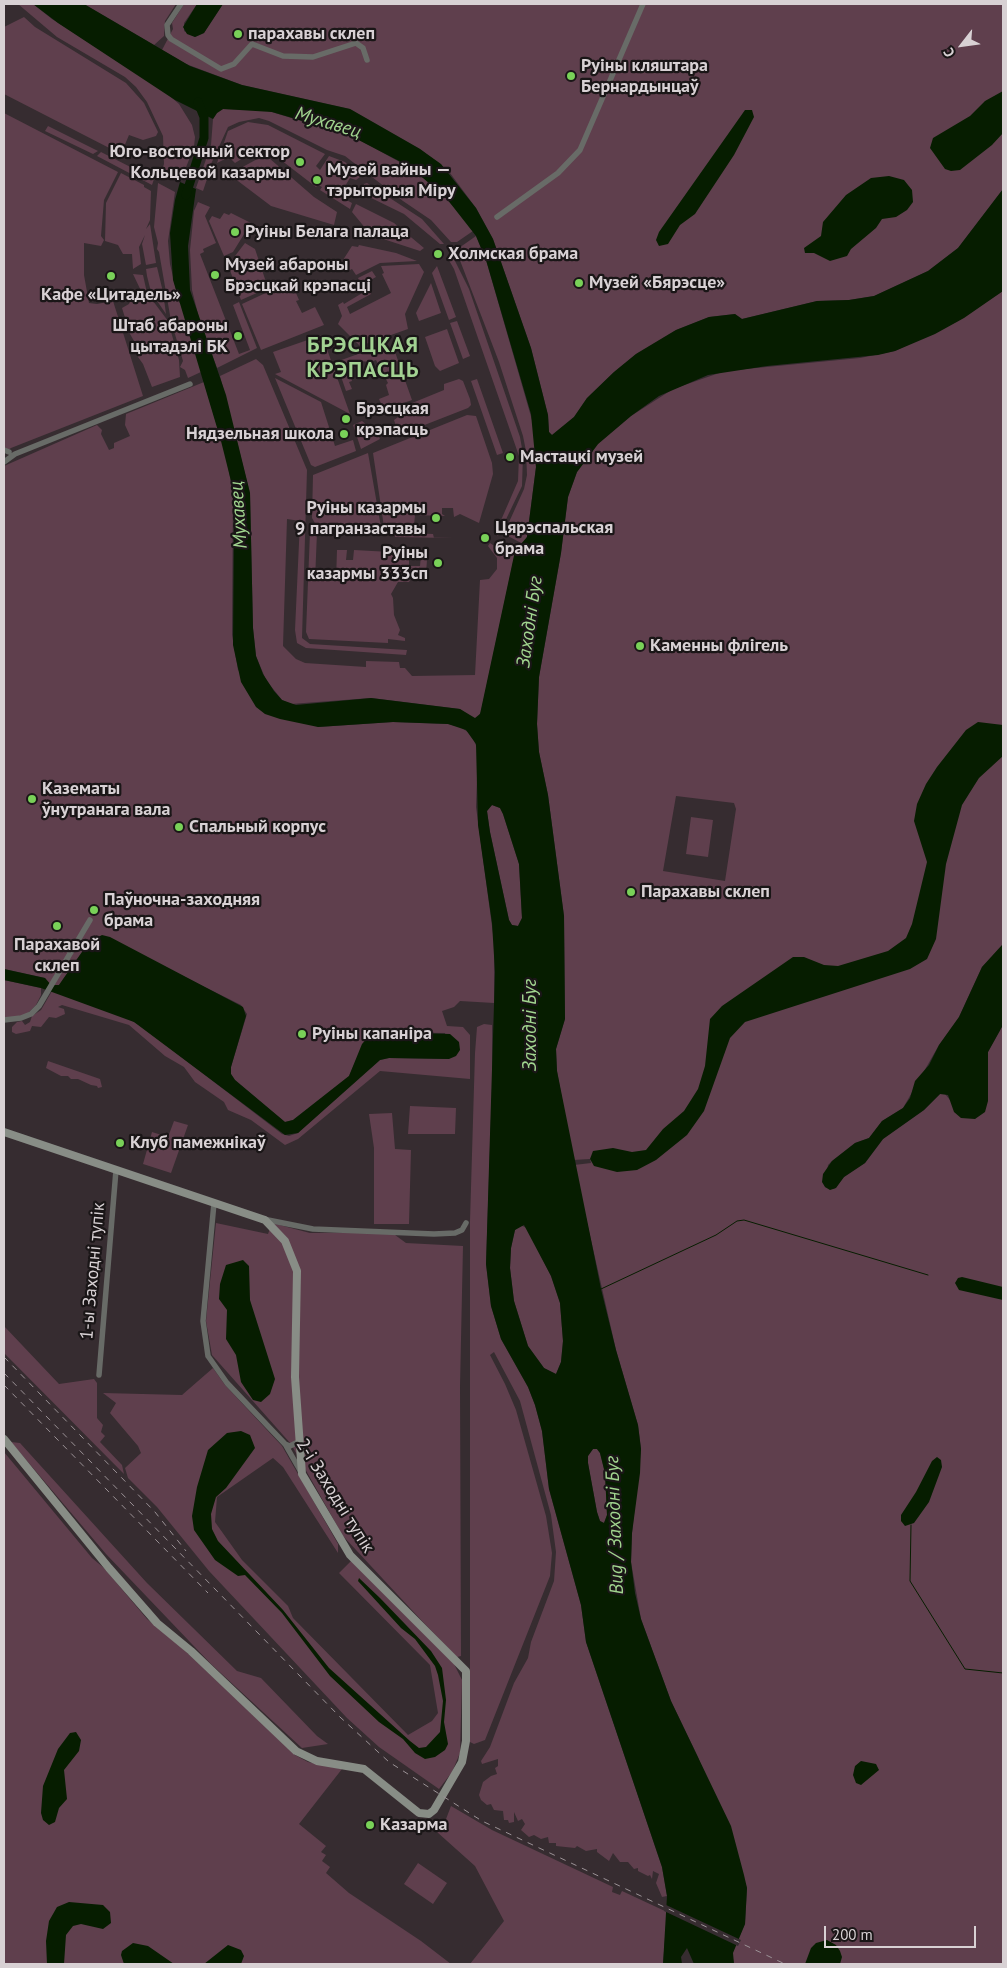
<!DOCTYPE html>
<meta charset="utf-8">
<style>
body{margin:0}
#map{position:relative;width:1007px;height:1968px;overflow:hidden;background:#362c30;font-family:"PT Sans",sans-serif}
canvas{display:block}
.frame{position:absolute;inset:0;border:5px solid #d8d1d4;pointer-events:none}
.north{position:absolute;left:937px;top:20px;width:50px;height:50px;-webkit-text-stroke:4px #1a1617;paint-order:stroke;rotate:240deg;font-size:14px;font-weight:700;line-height:20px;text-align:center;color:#d8d1d4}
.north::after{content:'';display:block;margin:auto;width:18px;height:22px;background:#d8d1d4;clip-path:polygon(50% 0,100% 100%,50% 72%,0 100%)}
.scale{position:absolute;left:824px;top:1926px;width:152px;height:22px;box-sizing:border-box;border:2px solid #d8d1d4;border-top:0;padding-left:6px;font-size:15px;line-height:18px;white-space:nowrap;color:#d8d1d4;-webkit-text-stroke:4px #1a1617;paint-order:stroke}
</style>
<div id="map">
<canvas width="1007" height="1968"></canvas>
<div class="frame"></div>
<div class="north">С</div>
<div class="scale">200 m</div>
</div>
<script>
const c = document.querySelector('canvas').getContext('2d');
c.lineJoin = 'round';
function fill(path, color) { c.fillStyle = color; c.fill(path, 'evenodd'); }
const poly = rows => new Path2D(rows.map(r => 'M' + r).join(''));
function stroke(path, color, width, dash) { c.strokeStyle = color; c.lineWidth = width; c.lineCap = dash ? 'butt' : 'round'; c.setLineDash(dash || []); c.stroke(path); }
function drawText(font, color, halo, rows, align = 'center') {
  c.font = font + ' "PT Sans",sans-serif'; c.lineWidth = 4.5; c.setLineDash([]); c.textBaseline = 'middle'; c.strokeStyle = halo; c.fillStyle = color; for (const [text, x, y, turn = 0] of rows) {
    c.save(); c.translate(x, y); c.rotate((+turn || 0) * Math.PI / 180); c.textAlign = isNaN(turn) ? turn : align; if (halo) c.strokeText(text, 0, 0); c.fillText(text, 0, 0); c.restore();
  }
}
fill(poly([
 [18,4,33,4,52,19,163,90,179,104,192,125,195,137,194,147,181,180,175,180,162,170,164,164,163,136,147,102,136,87,125,77,57,37],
 [84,4,176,4,165,21,164,36,154,45],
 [184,4,197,4,184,23,184,31,195,37,204,33,223,4,1003,4,1003,189,958,248,928,271,874,296,849,300,817,301,742,319,735,314,709,317,676,330,636,354,614,372,587,398,574,417,552,435,549,432,548,415,531,348,493,239,476,208,450,173,420,149,350,109,242,85,186,64,162,50,173,29,172,23],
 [24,17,35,27,126,83,144,103,158,132,156,136,143,140,129,135,121,154,4,94,4,27],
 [223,109,265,110,354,137,407,166,432,184,457,210,473,231,457,242,451,242,431,220,403,201,345,156,327,150,269,121,259,118,239,122,228,127,211,164,206,167,209,173,203,191,196,188,211,145,213,119,217,113],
 [4,113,118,172,104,200,101,236,104,240,101,246,84,243,84,275,89,303,97,304,113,301,143,396,11,448,4,453],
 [248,122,268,125,325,154,316,166,320,170,329,156,345,162,360,177,356,180,350,178,339,196,352,203,350,209,320,190,322,187,318,185,316,187,277,157,280,154,276,151,273,154,258,149,235,163,229,157,217,163,228,131],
 [48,126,98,151,93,154,45,131],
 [101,152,154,179,152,185,97,156],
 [261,157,269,158,314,197,337,212,334,225,271,206,234,178,237,170],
 [121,173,144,185,144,187,151,191,150,220,146,229,150,224,156,263,146,265,142,244,145,235,139,247,141,264,133,269,132,254,123,254,118,245,105,241,106,203],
 [158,183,175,192,168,241,170,264,179,302,185,307,185,320,190,337,193,339,201,372,188,378,185,370,180,367,183,361,171,321,159,252,157,249,158,243,154,227],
 [367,183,422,219,444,244,440,244,404,214,361,193,364,184],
 [198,202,210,207,205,216,216,243,203,249,204,252,200,254,239,354,250,350,233,305,239,302,257,348,217,368,200,322,192,290,190,250,194,211],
 [356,204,394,223,424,248,420,251,371,235,352,212],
 [224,213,229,215,231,213,251,223,233,252,224,256,209,221,212,216,220,219],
 [476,236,486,260,534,427,536,467,527,537,523,544,508,536,505,531,524,489,527,475,526,451,523,436,499,362,456,250],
 [245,243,255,249,268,288,241,300,228,265],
 [359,245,396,253,417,261,380,263,356,275,352,269,348,271,343,260,352,246,358,247],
 [452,255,469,289,520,437,523,454,522,486,498,536,495,534,518,481,519,456,454,269,447,257],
 [419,264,424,272,405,314,408,329,360,346,338,324,342,316,338,305,343,302,344,304,364,292,358,278,372,271,376,277,365,283,371,294,347,307,350,314,391,293,382,274,384,273,381,266],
 [437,266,456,317,449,320,432,273],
 [157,267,163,292,166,314,151,292,147,276,146,269],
 [133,274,143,275,147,293,168,321,179,360,180,377,152,387,143,364,138,357,139,354,135,351,134,341,130,334,122,308,129,304,133,294,137,292,143,295],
 [431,283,441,313,419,321,416,313],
 [285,284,293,294,296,293,299,300,296,301,302,313,315,307,324,325,261,350,242,304],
 [1003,291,1003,944,982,967,959,1017,939,1045,903,1108,882,1121,869,1138,855,1143,832,1161,828,1165,825,1187,834,1189,844,1177,865,1163,883,1139,924,1110,940,1094,945,1094,950,1100,988,1093,988,1052,1003,1025,1003,1964,734,1964,732,1953,745,1924,747,1888,698,1757,671,1701,641,1619,631,1562,632,1533,641,1449,638,1425,616,1350,574,1165,591,1163,590,1159,573,1160,557,1071,556,1049,565,1019,564,916,548,795,539,752,537,724,539,677,561,553,568,497,577,472,598,444,631,416,673,389,725,371,860,358,895,351,956,322],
 [676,796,734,803,736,809,725,881,663,871],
 [457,321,470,356,463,359,450,323],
 [447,329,459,363,440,371,435,366,425,337],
 [322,335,350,414,275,374,281,372,273,352],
 [380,346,395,352,412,400,384,410,379,399,389,395,386,385,388,383,376,360,370,362,360,361,354,368,349,369,352,381,349,382,352,389,346,391,336,362],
 [256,359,263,365,307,470,302,638,310,644,407,650,406,655,306,648,297,643,295,630,300,521,287,519,283,646,296,659,305,663,366,667,366,661,399,662,400,668,405,668,412,676,475,675,480,580,489,579,497,569,497,558,488,546,490,543,508,555,513,543,519,547,515,553,481,712,477,718,473,718,460,709,371,698,291,704,282,700,266,680,256,656,253,628,250,493,220,376],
 [275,378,321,402,335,446,353,440,356,451,315,467,311,465],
 [459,379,463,381,470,399,471,405,468,408,404,433,398,432,394,420,401,415,400,408,444,390,444,384],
 [477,379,503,453,497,455,471,381],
 [204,382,226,456,233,493,232,635,238,670,318,727,393,722,448,724,460,727,471,734,478,750,476,807,494,941,494,1003,460,1001,454,1007,442,1011,447,1026,463,1027,470,1035,470,1079,380,1071,298,1139,285,1145,251,1120,228,1110,224,1102,195,1082,184,1067,165,1056,129,1025,62,1005,58,1007,64,1009,65,1014,56,1018,49,1017,41,1027,32,1026,30,1031,16,1034,12,1032,12,1027,17,1022,22,1021,25,1025,30,1022,32,1016,41,1010,52,991,127,1018,141,1026,282,1134,289,1136,298,1133,380,1060,389,1058,449,1059,445,1033,376,1032,365,1040,349,1076,293,1120,285,1122,235,1080,231,1074,231,1067,247,1014,241,1005,102,936,95,938,84,949,59,985,51,985,45,978,4,969,4,466,97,425,102,430,101,434,109,450,114,448,114,443,130,436,125,425,126,414],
 [467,415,476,416,492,463,493,474,479,523,460,514,454,517,453,508,442,508,442,514,445,516,415,515,414,525,384,527,373,453],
 [362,421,368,426,374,426,380,439,361,449,353,425],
 [368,453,381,527,316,525,312,518,313,475],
 [313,528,433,534,434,538,454,538,395,537,395,535,317,532,315,581,336,581,337,550,347,550,346,560,353,560,354,550,409,553,409,566,420,566,421,555,424,555,427,560,426,574,424,577,422,575,421,568,419,572,413,574,409,582,398,582,391,594,393,598,394,615,400,630,398,635,405,638,405,641,388,639,388,643,309,639,306,632,310,532],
 [492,805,500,808,503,814,519,864,522,918,518,926,512,925,509,920,490,832,487,811],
 [691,817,713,820,708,857,686,854],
 [4,980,41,988,41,995,36,1005,27,1014,20,1017,5,1018],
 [484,1024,492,1025,492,1089,486,1264,491,1306,501,1339,528,1387,535,1405,542,1431,549,1489,581,1605,586,1642,662,1867,667,1896,662,1897,656,1883,659,1874,653,1871,652,1879,650,1875,648,1876,638,1871,638,1868,634,1869,628,1862,620,1862,613,1853,609,1861,597,1852,597,1849,586,1851,577,1846,575,1848,556,1846,556,1843,549,1843,548,1837,541,1839,534,1835,529,1837,521,1830,525,1824,522,1819,518,1821,514,1812,514,1822,509,1823,508,1820,504,1820,503,1811,494,1810,491,1804,487,1805,481,1800,479,1795,483,1782,491,1776,497,1774,495,1768,498,1766,498,1759,482,1764,481,1761,490,1747,514,1683,528,1658,531,1642,554,1581,556,1552,551,1515,520,1401,494,1352,490,1355,505,1384,516,1410,546,1516,552,1553,550,1576,485,1740,474,1744,470,1742,470,1221,475,1053,477,1027],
 [48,1061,100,1079,102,1087,98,1088,97,1086,91,1085,78,1079,71,1079,68,1076,61,1076,46,1068],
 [410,1106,456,1108,455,1134,408,1134],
 [392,1113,395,1149,411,1150,409,1224,374,1224,374,1148,369,1114],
 [174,1121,188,1125,171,1173,143,1164,152,1132,168,1137],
 [216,1223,268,1234,272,1223,310,1233,391,1232,406,1243,463,1246,460,1386,461,1656,457,1657,423,1622,343,1536,291,1444,212,1355,206,1321],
 [520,1225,527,1228,551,1276,560,1303,563,1341,561,1362,556,1374,544,1368,528,1346,514,1301,510,1268,511,1248,515,1230],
 [4,1326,59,1384,94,1379,97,1383,97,1418,103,1425,101,1432,105,1436,100,1442,122,1465,124,1474,4,1353],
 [213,1368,225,1385,282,1446,338,1544,338,1553,283,1467,273,1458,217,1497,215,1522,242,1560,288,1606,293,1618,408,1735,432,1721,438,1713,430,1665,339,1573,351,1561,454,1664,462,1680,460,1753,452,1772,439,1789,379,1747,347,1718,209,1571,157,1507,128,1478,125,1468,141,1453,138,1446,110,1413,116,1403,103,1393,182,1395],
 [11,1442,20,1443,147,1583,237,1671,261,1678,317,1736,328,1744,302,1748,211,1664,106,1554],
 [593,1449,597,1449,600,1453,605,1473,607,1515,604,1523,600,1521,597,1512,588,1463,588,1456],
 [4,1452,92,1558,104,1568,147,1619,181,1647,295,1755,308,1762,342,1769,299,1824,326,1846,321,1852,326,1855,322,1861,330,1867,326,1873,349,1893,421,1941,451,1964,4,1964],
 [451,1806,492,1830,613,1887,612,1892,620,1895,622,1891,667,1912,663,1964,470,1964,504,1921,475,1866,437,1832,443,1827],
 [418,1863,447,1883,433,1904,404,1884]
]), '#5f3f4d');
fill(poly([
 [33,4,84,4,190,66,242,85,350,109,420,149,441,164,476,208,493,239,531,348,548,415,549,432,552,435,574,417,587,398,614,372,636,354,676,330,709,317,735,314,742,319,817,301,849,300,874,296,928,271,958,248,1003,189,1003,291,964,318,935,334,895,351,878,355,767,366,708,375,659,396,631,416,598,444,577,472,568,497,561,553,539,677,537,724,539,752,548,795,564,916,565,1019,556,1049,557,1071,601,1289,616,1350,638,1425,641,1449,640,1473,632,1533,631,1562,635,1593,641,1619,671,1701,731,1826,744,1875,747,1888,745,1924,733,1953,734,1964,694,1964,687,1948,681,1957,682,1964,663,1964,667,1896,662,1867,586,1642,581,1605,549,1489,542,1431,535,1405,528,1387,501,1339,491,1306,486,1264,495,972,492,923,478,825,476,744,466,730,448,724,393,722,318,727,280,719,265,714,256,707,241,682,233,645,234,507,231,481,221,441,173,280,170,233,175,200,180,182,196,189,188,246,190,290,226,395,250,493,253,628,256,656,263,674,274,691,282,700,296,705,371,698,460,709,475,718,480,714,515,551,527,537,536,467,531,414,486,260,476,236,447,199,423,178,399,161,347,134,272,112,223,109,217,113,213,119,175,100,58,23],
 [492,805,500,808,503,814,519,864,522,918,518,926,512,925,509,920,490,832,487,811],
 [524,1225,551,1276,560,1303,563,1341,561,1362,556,1374,544,1368,528,1346,514,1301,510,1268,511,1248,515,1230],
 [593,1449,597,1449,600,1453,605,1473,607,1515,604,1523,600,1521,597,1512,588,1463,588,1456],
 [197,4,223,4,204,33,195,37,187,34,183,27],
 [1003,91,1003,133,992,145,960,170,951,171,945,169,930,148,933,138,970,116,985,101],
 [745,110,752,110,754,117,734,155,695,214,680,225,668,244,659,246,656,240,659,232],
 [889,176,904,180,912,190,913,202,907,210,896,217,882,219,876,228,851,249,847,256,830,261,814,253,805,253,804,248,821,236,823,222,846,195,871,178],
 [978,722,1003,725,1003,756,979,778,962,805,946,864,936,939,927,959,910,969,745,1022,730,1038,704,1111,687,1135,656,1160,637,1170,617,1172,594,1166,590,1159,593,1151,613,1148,632,1152,646,1150,663,1129,684,1111,698,1089,705,1066,710,1019,722,1006,793,957,804,957,824,965,838,966,888,951,906,938,912,924,927,862,914,821,917,804,926,784,937,767,966,730],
 [102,935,110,937,243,1007,246,1016,231,1067,231,1074,235,1080,285,1122,293,1120,349,1076,362,1044,371,1034,381,1032,450,1034,459,1042,460,1050,456,1056,449,1059,389,1058,380,1060,298,1133,285,1135,134,1022,41,988,4,980,4,969,45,978,51,985,59,985,89,942],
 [1003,944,1003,1025,988,1052,988,1101,985,1112,975,1119,961,1118,954,1112,948,1095,940,1094,924,1110,883,1139,865,1163,844,1177,836,1188,830,1190,825,1187,822,1182,823,1174,832,1161,855,1143,869,1138,882,1121,903,1108,910,1098,915,1081,929,1065,939,1045,959,1017,982,967],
 [243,1260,249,1266,250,1300,275,1379,270,1394,261,1402,253,1400,241,1382,236,1355,226,1339,227,1310,219,1299,220,1284,226,1265],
 [962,1277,1003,1287,1003,1300,959,1290,955,1283,958,1278],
 [241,1431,250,1435,255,1448,226,1488,216,1497,211,1514,212,1529,218,1541,283,1610,329,1668,410,1741,419,1748,426,1747,440,1732,443,1701,438,1675,435,1666,415,1639,401,1628,358,1581,359,1578,380,1598,431,1651,442,1668,446,1700,444,1722,448,1744,445,1750,435,1757,425,1759,415,1753,403,1739,379,1722,330,1676,282,1613,245,1575,238,1576,215,1560,194,1530,192,1516,197,1487,208,1450,227,1433],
 [937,1457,941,1460,942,1467,929,1502,914,1523,905,1526,901,1521,901,1515,916,1492,932,1461],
 [76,1732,81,1740,79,1751,64,1770,67,1799,59,1808,55,1822,49,1825,43,1820,41,1813,43,1786,58,1749,70,1733],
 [861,1761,876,1764,879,1770,861,1785,856,1783,853,1775,855,1766],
 [69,1902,103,1905,110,1912,111,1923,103,1929,81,1924,73,1926,66,1935,64,1964,47,1964,46,1941,49,1921,57,1907],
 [827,1940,836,1945,840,1951,842,1957,840,1964,805,1964,811,1948,816,1943],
 [133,1943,148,1946,174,1964,124,1964,121,1955,122,1951],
 [228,1945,241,1950,244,1956,241,1964,204,1964]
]), '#061d00');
fill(poly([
 [664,1904,741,1940,738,1946,664,1911]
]), '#362c30');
stroke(poly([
 [601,1289,716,1235,737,1221,744,1220,928,1275],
 [911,1525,910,1581,965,1669,1003,1673]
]), '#061d00', 1);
stroke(poly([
 [186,195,204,138,204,117,198,102]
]), '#061d00', 9);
stroke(poly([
 [181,4,167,25,168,35,171,39,221,69,234,64,252,44,283,56,313,57,356,43,363,48,367,60],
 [497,217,558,173,580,150,643,4],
 [4,450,9,452],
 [4,462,15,454,190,384],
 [4,1020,21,1018,31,1014,39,1006,90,920],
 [214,1203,203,1321,208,1356,227,1383,285,1444,301,1472],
 [263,1219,313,1229,434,1234,455,1233,462,1230,466,1223],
 [99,1375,116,1170],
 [285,1444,290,1446,298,1442]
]), '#686b67', 5.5);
stroke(poly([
 [4,1132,265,1220,285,1241,297,1271,295,1377,302,1474,350,1555,466,1671,466,1741,462,1762,434,1810,429,1814,419,1813,364,1769,317,1761,296,1751,191,1651,157,1623,109,1568,4,1439]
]), '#888d86', 8);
stroke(poly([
 [4,1357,155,1512,186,1551],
 [4,1373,340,1717,389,1762,482,1821,785,1964],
 [4,1385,208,1593]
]), '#9b9296', 1, [6, 6]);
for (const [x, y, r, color] of [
 [238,34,5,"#79d158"],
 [571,76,5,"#79d158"],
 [300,162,5,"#79d158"],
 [317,180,5,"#79d158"],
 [235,232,5,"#79d158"],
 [438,254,5,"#79d158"],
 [215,275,5,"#79d158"],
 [111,276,5,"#79d158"],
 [579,283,5,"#79d158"],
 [238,336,5,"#79d158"],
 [346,419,5,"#79d158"],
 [344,434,5,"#79d158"],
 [510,457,5,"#79d158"],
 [436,518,5,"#79d158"],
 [485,538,5,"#79d158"],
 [438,563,5,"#79d158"],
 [640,646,5,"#79d158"],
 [32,799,5,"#79d158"],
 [179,827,5,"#79d158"],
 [631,892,5,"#79d158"],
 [94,910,5,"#79d158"],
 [57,926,5,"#79d158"],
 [302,1034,5,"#79d158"],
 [120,1143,5,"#79d158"],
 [370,1825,5,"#79d158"]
]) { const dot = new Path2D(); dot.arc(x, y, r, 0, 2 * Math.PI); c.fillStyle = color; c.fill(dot); stroke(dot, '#1a1617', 2); }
drawText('bold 18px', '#d8d1d4', '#1a1617', [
 ["парахавы склеп",248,34],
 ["Руіны кляштара",581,66],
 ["Бернардынцаў",581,87],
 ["Юго-восточный сектор",290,152,"right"],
 ["Кольцевой казармы",290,173,"right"],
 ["Музей вайны —",327,170],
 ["тэрыторыя Міру",327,191],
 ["Руіны Белага палаца",245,232],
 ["Холмская брама",448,254],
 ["Музей абароны",225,265],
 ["Брэсцкай крэпасці",225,286],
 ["Музей «Бярэсце»",589,283],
 ["Кафе «Цитадель»",111,295,"center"],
 ["Штаб абароны",228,326,"right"],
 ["цытадэлі БК",228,347,"right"],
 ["Брэсцкая",356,409],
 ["крэпасць",356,430],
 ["Нядзельная школа",334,434,"right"],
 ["Мастацкі музей",520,457],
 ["Руіны казармы",426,508,"right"],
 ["9 пагранзаставы",426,529,"right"],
 ["Цярэспальская",495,528],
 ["брама",495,549],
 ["Руіны",428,553,"right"],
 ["казармы 333сп",428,574,"right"],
 ["Каменны флігель",650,646],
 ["Казематы",42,789],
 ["ўнутранага вала",42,810],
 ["Спальный корпус",189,827],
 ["Парахавы склеп",641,892],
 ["Паўночна-заходняя",104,900],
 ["брама",104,921],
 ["Парахавой",57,945,"center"],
 ["склеп",57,966,"center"],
 ["Руіны капаніра",312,1034],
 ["Клуб памежнікаў",130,1143],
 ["Казарма",380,1825]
], 'left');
drawText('18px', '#d8d1d4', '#1a1617', [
 ["1-ы Заходні тупік",93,1271,-85],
 ["2-і Заходні тупік",335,1496,58]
]);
drawText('italic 19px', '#a1d58f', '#1a1617', [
 ["Мухавец",328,123,17],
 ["Мухавец",239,515,-94],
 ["Заходні Буг",530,622,-82],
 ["Заходні Буг",531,1025,-90],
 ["Bug / Заходні Буг",615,1525,-92]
]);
c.letterSpacing = '1px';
drawText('bold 22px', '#a2d292', '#1a1617', [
 ["БРЭСЦКАЯ",363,346],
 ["КРЭПАСЦЬ",363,371]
]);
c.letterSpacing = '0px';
</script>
